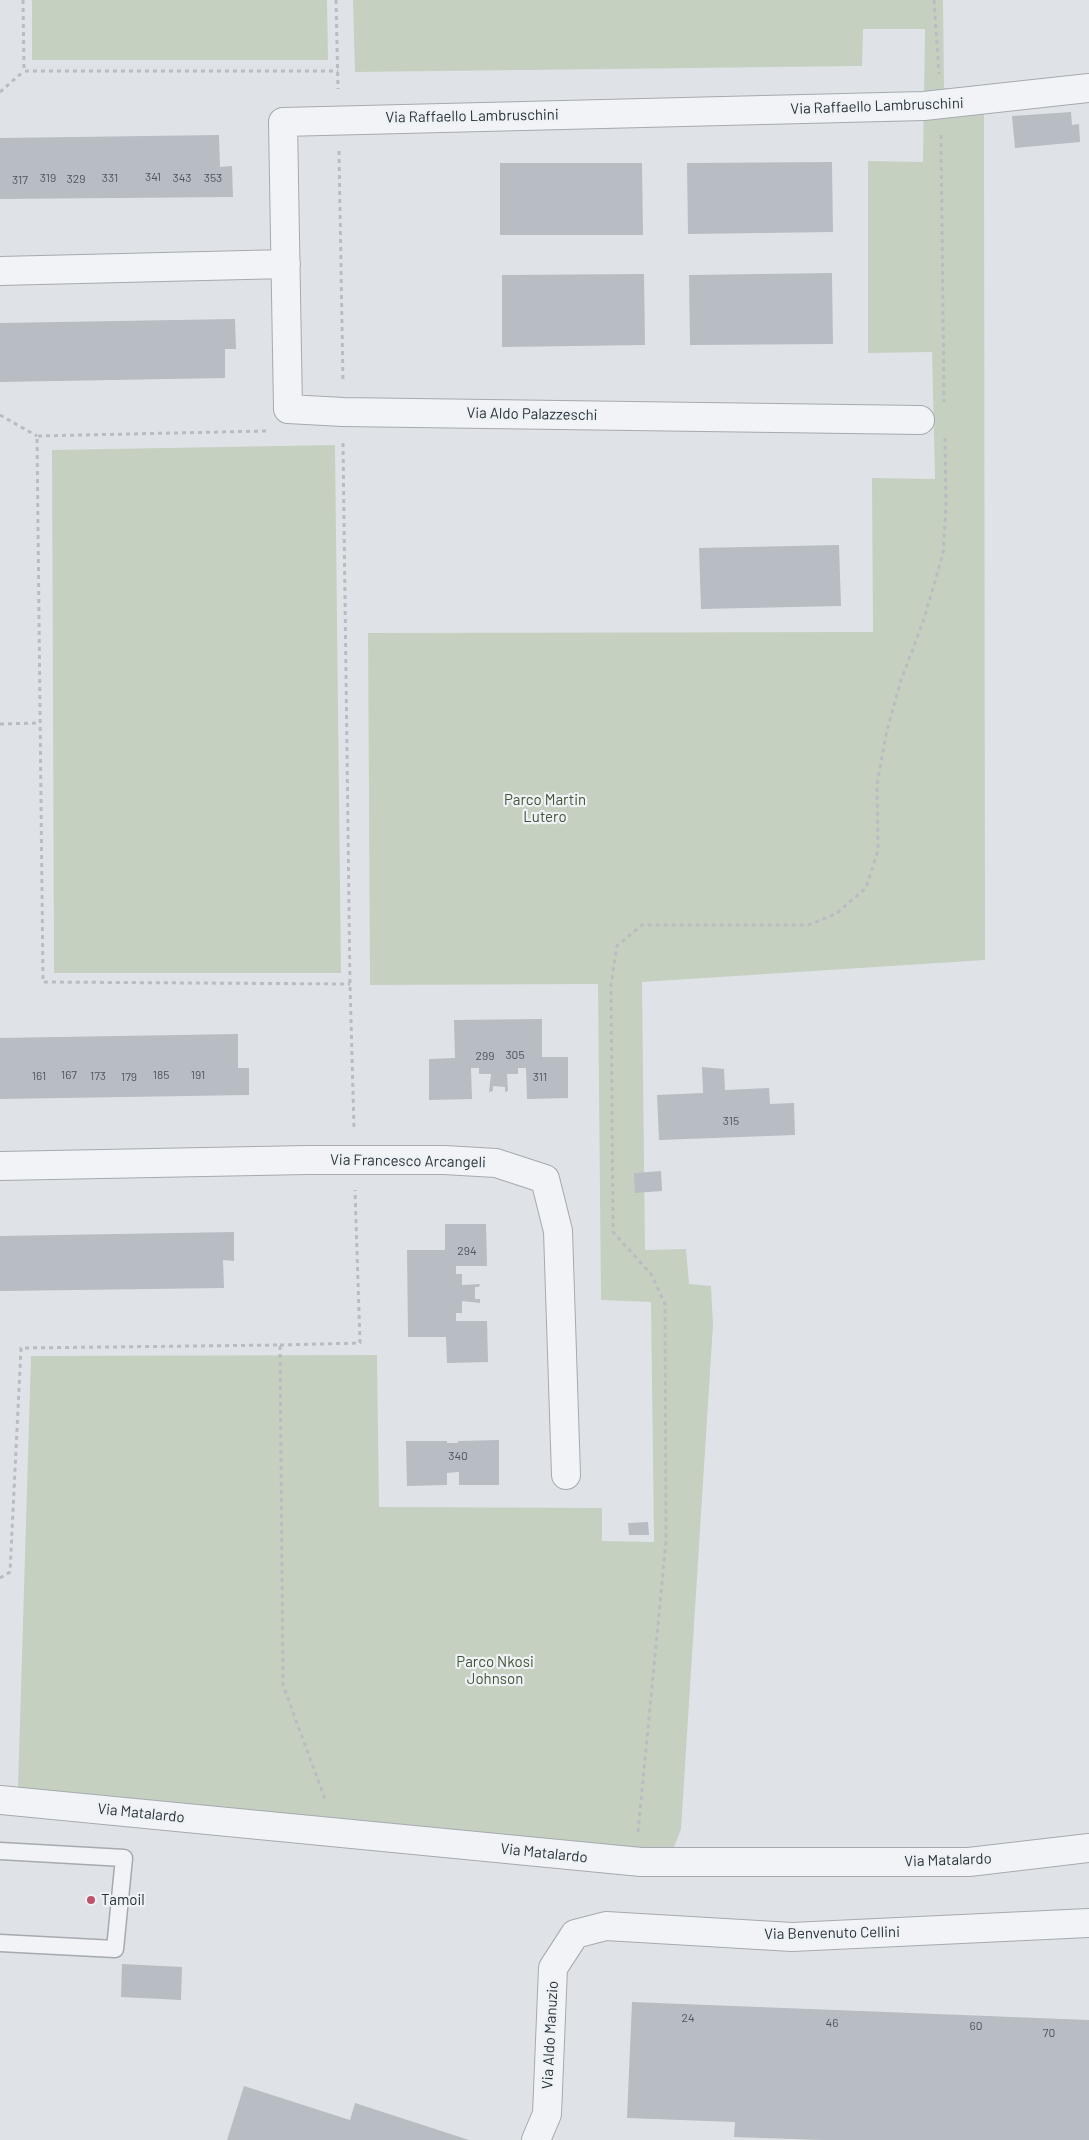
<!DOCTYPE html>
<style>
body{margin:0}
canvas{display:block;background:#dfe3e7}
</style>
<canvas width="1089" height="2140"></canvas>
<script>
const c = document.querySelector('canvas').getContext('2d');
c.lineJoin = 'round';
function fill(path, color) { c.fillStyle = color; c.fill(path, 'evenodd'); }
const poly = rows => new Path2D(rows.map(r => 'M' + r).join(''));
function stroke(path, color, width, dash) { c.strokeStyle = color; c.lineWidth = width; c.lineCap = dash ? 'butt' : 'round'; c.setLineDash(dash || []); c.stroke(path); }
function drawText(font, color, halo, rows, align = 'center') {
  c.font = font + ' Barlow,sans-serif'; c.lineWidth = 4.5; c.setLineDash([]); c.textBaseline = 'middle'; c.strokeStyle = halo; c.fillStyle = color; for (const [text, x, y, turn = 0] of rows) {
    c.save(); c.translate(x, y); c.rotate((+turn || 0) * Math.PI / 180); c.textAlign = isNaN(turn) ? turn : align; if (halo) c.strokeText(text, 0, 0); c.fillText(text, 0, 0); c.restore();
  }
}
fill(poly([
 [32,0,327,0,328,60,32,60],
 [353,0,943,0,944,88,984,100,985,960,642,982,645,1250,686,1249,689,1284,711,1286,713,1325,681,1829,672,1852,18,1788,31,1356,377,1355,379,1507,602,1508,602,1541,654,1542,651,1302,601,1300,598,984,370,985,368,633,873,632,872,478,935,479,932,352,868,353,868,161,923,162,925,29,863,29,862,66,355,72],
 [335,445,341,973,54,973,52,450]
]), '#c6d0c1');
fill(poly([
 [1071,112,1072,125,1079,124,1080,142,1015,148,1012,116],
 [219,135,220,167,232,166,233,197,0,199,0,138],
 [832,162,833,232,688,234,687,163],
 [500,163,642,163,643,235,500,235],
 [832,273,833,344,690,345,689,275],
 [644,274,645,345,502,347,502,275],
 [235,319,236,349,225,349,225,378,0,382,0,323],
 [839,545,841,606,701,609,699,548],
 [542,1019,542,1057,568,1057,568,1098,527,1099,526,1068,518,1068,518,1074,507,1074,508,1091,505,1092,505,1087,493,1086,493,1091,489,1092,491,1074,479,1074,479,1068,471,1068,472,1099,429,1100,429,1059,455,1058,454,1020],
 [238,1034,238,1068,249,1068,249,1095,0,1099,0,1038],
 [702,1067,724,1069,725,1090,769,1088,770,1104,794,1103,795,1135,659,1140,657,1095,703,1093],
 [661,1171,662,1191,635,1193,634,1173],
 [445,1224,486,1224,487,1266,456,1266,456,1274,462,1274,462,1285,480,1284,479,1287,475,1287,475,1299,480,1299,480,1303,462,1301,462,1313,456,1313,456,1321,487,1321,488,1362,447,1363,446,1337,408,1337,407,1250,445,1250],
 [234,1232,234,1261,223,1260,224,1288,0,1291,0,1236],
 [499,1440,499,1485,459,1485,459,1472,447,1473,447,1485,407,1486,406,1441,447,1441,447,1443,458,1443,458,1441],
 [648,1522,649,1535,629,1535,628,1523],
 [122,1964,182,1967,181,2000,121,1997],
 [632,2002,1089,2020,1089,2140,822,2140,734,2137,735,2122,627,2118],
 [244,2086,350,2120,355,2103,469,2140,227,2140]
]), '#b7bdc3');
const service = poly([
 [0,1851,124,1858,115,1949,0,1943]
]);
const minor = poly([
 [0,271,286,264],
 [920,420,343,412,288,409,283,122,924,106,1089,88],
 [0,1166,307,1160,444,1160,496,1163,545,1179,558,1231,566,1475],
 [0,1800,641,1862,969,1862,1089,1848],
 [536,2140,547,2114,553,1968,575,1934,606,1926,792,1937,1089,1923]
]);
stroke(service, '#a5aab0', 19);
stroke(minor, '#a5aab0', 30);
stroke(poly([
 [23,0,24,71,338,71],
 [336,0,338,89],
 [934,0,939,74],
 [0,92,24,71],
 [941,135,944,402],
 [339,151,343,382],
 [0,415,37,436],
 [266,431,37,436,43,982,350,984],
 [343,443,350,984,354,1129],
 [0,724,40,723],
 [280,1345,360,1343,355,1190],
 [0,1578,10,1572,21,1348,280,1345,283,1685,326,1802],
 [638,1832,666,1541,665,1304,651,1274,613,1232,611,984,617,946,642,925,809,925,837,913,866,888,878,850,877,784,887,730,901,680,923,622,943,554,946,507,945,438]
]), '#b9bdc2', 3, [4, 4]);
stroke(service, '#f1f3f6', 16);
stroke(minor, '#f1f3f6', 28);
for (const [x, y, r, color] of [
 [91,1900,5,"#be526b"]
]) { const dot = new Path2D(); dot.arc(x, y, r, 0, 2 * Math.PI); c.fillStyle = color; c.fill(dot); stroke(dot, '#eef2f5', 2); }
drawText('12px', '#4d555e', null, [
 ["341",153,177],
 ["319",48,178],
 ["331",110,178],
 ["343",182,178],
 ["353",213,178],
 ["329",76,179],
 ["317",20,180],
 ["305",515,1055],
 ["299",485,1056],
 ["167",69,1075],
 ["185",161,1075],
 ["191",198,1075],
 ["161",39,1076],
 ["173",98,1076],
 ["179",129,1077],
 ["311",540,1077],
 ["315",731,1121],
 ["294",467,1251],
 ["340",458,1456],
 ["24",688,2018],
 ["46",832,2023],
 ["60",976,2026],
 ["70",1049,2033]
]);
drawText('15px', '#2a323c', '#eef2f5', [
 ["Via Raffaello Lambruschini",877,106,-2],
 ["Via Raffaello Lambruschini",472,116,-1],
 ["Via Aldo Palazzeschi",532,414,1],
 ["Via Francesco Arcangeli",408,1161,1],
 ["Via Matalardo",141,1813,6],
 ["Via Matalardo",544,1853,6],
 ["Via Matalardo",948,1860,-2],
 ["Via Benvenuto Cellini",832,1933,-1],
 ["Via Aldo Manuzio",550,2035,-87]
]);
drawText('15px', '#415639', '#eef2f5', [
 ["Parco Martin",545,800],
 ["Lutero",545,817],
 ["Parco Nkosi",495,1662],
 ["Johnson",495,1679]
]);
drawText('15px', '#2a323c', '#eef2f5', [
 ["Tamoil",101,1900]
], 'left');
</script>
